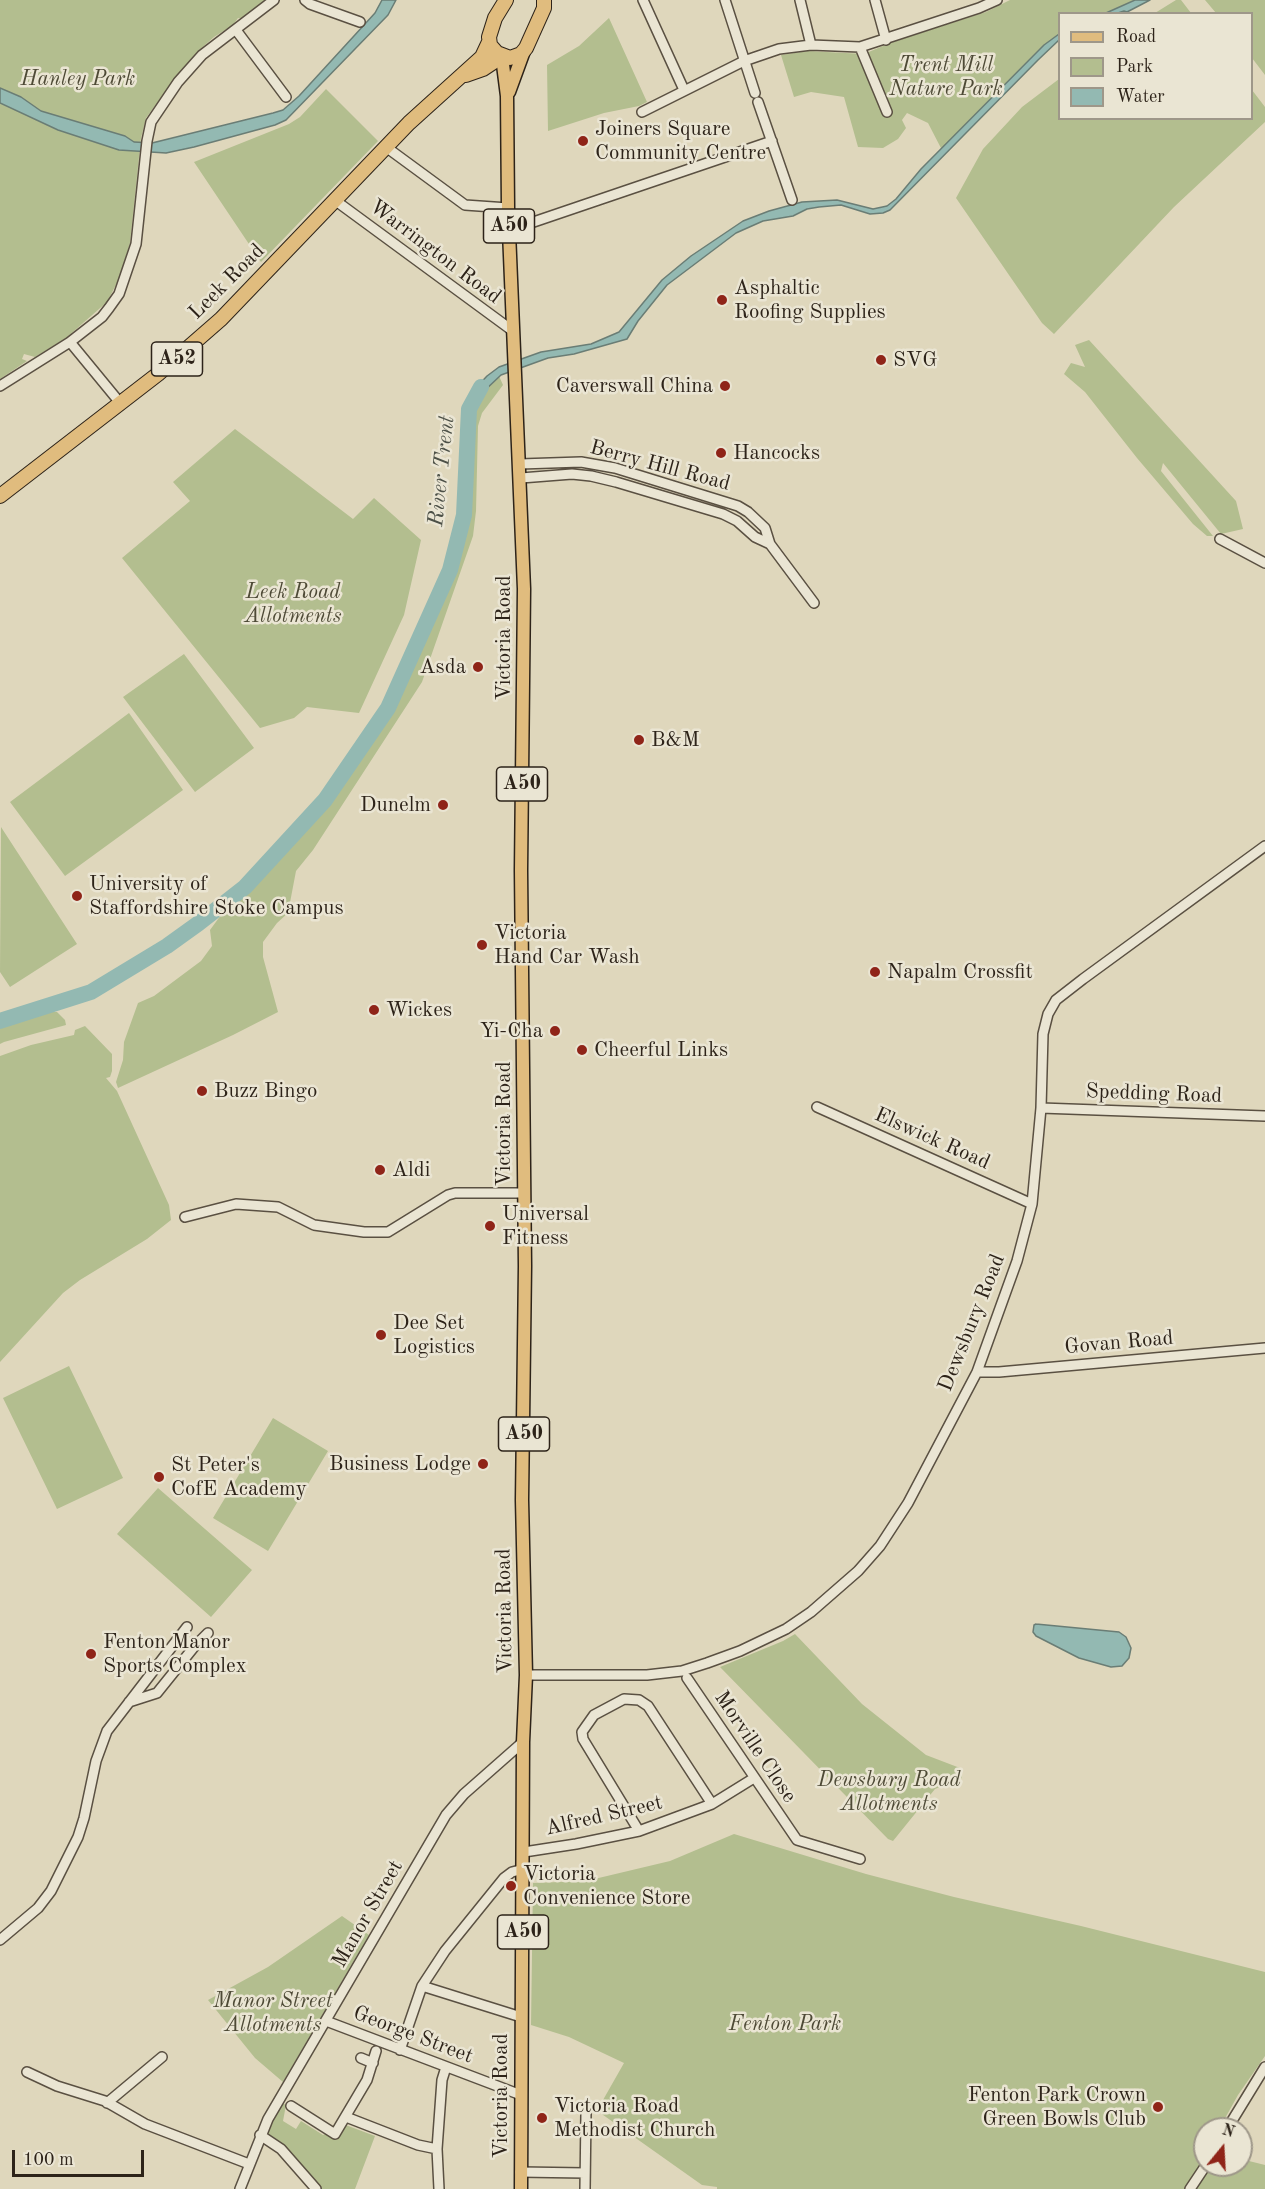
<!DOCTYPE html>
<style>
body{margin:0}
#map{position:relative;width:1265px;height:2189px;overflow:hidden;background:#dfd7bc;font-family:"Old Standard TT",serif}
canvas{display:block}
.legend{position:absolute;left:1058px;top:12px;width:195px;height:108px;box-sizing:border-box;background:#eae5d3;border:2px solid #9e9789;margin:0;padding:8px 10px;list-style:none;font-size:18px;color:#2d2319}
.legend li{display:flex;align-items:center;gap:12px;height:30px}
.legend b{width:30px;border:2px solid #9e9789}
.north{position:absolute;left:1193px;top:2117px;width:60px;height:60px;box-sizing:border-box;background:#eae5d3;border:2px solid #9e9789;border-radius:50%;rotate:18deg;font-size:16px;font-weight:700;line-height:24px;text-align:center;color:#2d2319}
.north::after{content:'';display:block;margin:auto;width:21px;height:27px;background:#8f2418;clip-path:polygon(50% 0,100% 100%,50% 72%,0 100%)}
.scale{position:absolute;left:12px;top:2150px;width:132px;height:27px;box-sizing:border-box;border:3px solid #2d2319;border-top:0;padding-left:8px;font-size:18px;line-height:21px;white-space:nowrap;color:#2d2319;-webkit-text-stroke:4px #eae5d3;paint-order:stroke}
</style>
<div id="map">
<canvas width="1265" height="2189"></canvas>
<ul class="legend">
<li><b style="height:8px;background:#e0bc7e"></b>Road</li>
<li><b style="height:16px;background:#b3be8f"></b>Park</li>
<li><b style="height:16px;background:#93b9b2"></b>Water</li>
</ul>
<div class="north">N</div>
<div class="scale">100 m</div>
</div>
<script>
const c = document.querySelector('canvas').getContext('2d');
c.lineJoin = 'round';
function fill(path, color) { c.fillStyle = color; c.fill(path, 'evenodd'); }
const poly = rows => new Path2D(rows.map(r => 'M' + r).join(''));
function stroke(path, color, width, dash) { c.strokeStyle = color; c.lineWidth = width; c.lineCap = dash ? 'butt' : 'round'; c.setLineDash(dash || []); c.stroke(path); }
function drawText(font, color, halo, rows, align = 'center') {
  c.font = font + ' "Old Standard TT",serif'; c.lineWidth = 5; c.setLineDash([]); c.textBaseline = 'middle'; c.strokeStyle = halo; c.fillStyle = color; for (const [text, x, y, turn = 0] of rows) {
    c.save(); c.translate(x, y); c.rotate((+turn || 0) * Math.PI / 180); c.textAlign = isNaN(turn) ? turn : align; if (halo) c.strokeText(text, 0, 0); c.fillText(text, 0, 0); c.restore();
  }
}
fill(poly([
 [0,0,267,0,242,19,238,18,233,25,214,37,197,52,176,77,146,118,141,138,130,243,119,279,107,302,66,338,35,357,24,354,22,359,27,361,0,379],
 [1010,0,1142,0,1111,13,1060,14,1059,37,943,152,928,123,907,113,902,120,906,128,898,139,883,148,858,147,844,97,811,92,794,97,781,55,808,51,864,54,890,43,986,12],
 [1176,0,1181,0,1191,13,1155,13],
 [1205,0,1265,0,1265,75,1252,58,1252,14,1216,13],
 [609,18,647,102,639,106,604,113,548,131,547,65,579,46],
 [1059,79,1060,118,1252,118,1252,90,1265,107,1265,122,1174,207,1054,334,1042,323,956,198,983,149,1022,107],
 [326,89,378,141,261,262,194,162,289,124,300,117],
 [1089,340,1236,501,1243,529,1221,534,1163,463,1161,471,1213,536,1207,536,1193,524,1137,458,1085,392,1064,374,1071,363,1085,367,1075,345],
 [499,376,503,385,482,413,478,426,476,511,473,536,422,682,313,850,296,871,288,913,277,923,263,942,263,957,278,1012,233,1035,118,1088,116,1082,123,1060,124,1042,138,1003,154,996,201,961,212,946,210,930,221,915,271,868,331,799,364,754,394,707,412,672,458,555,468,513,470,444,477,403,483,392],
 [235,429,353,519,374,498,421,540,404,615,359,713,307,707,294,718,260,728,122,558,190,501,173,482],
 [184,654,254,748,195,792,123,697],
 [129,713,183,790,65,876,10,802],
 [1,827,77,944,10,987,0,972],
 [40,1012,57,1012,65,1020,66,1025,4,1042,0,1044,0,1026],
 [85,1026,112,1054,112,1071,110,1077,106,1078,117,1091,169,1205,171,1220,147,1239,80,1280,63,1293,0,1362,0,1056,31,1045,74,1035,75,1030],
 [69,1366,123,1478,57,1509,3,1398],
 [273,1418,328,1451,268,1551,213,1518],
 [158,1488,252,1570,211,1617,117,1534],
 [795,1634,862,1704,926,1755,960,1768,962,1778,935,1789,893,1841,888,1839,720,1667,783,1641],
 [734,1834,866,1874,954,1897,1081,1926,1265,1972,1265,2056,1238,2095,1219,2129,1205,2129,1205,2165,1241,2165,1241,2159,1265,2165,1265,2189,717,2189,717,2187,702,2185,589,2105,603,2100,624,2063,569,2037,531,2025,533,1883,586,1881,670,1861],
 [342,1916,369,1935,283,2082,255,2058,208,2000,268,1967],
 [280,2102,286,2105,283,2121,296,2129,301,2121,323,2135,343,2124,375,2136,355,2189,320,2189,282,2146,264,2133]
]), '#b3be8f');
const water = poly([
 [382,0,396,0,388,15,286,120,275,125,194,147,166,153,119,150,58,130,0,103,0,88,21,97,41,111,125,136,134,142,152,143,273,113,283,110,299,96,375,13,382,0],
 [1135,0,1150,0,1127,12,1124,11,1118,13,1106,13,1135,0],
 [1059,34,1059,40,1038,60,890,210,883,213,870,214,841,205,819,207,807,209,793,216,763,221,736,233,667,285,638,321,627,339,574,354,548,358,501,375,483,392,477,403,466,408,473,391,487,376,499,367,541,352,591,344,619,332,662,280,691,256,743,221,769,211,802,202,837,200,873,209,887,206,896,199,921,169,1044,45,1059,34],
 [1036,1624,1119,1632,1126,1637,1131,1648,1129,1658,1122,1666,1111,1667,1079,1658,1036,1636,1033,1632,1034,1625,1036,1624]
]);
fill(water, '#93b9b2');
stroke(water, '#6a7d75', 1.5);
stroke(poly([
 [0,1021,91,992,167,946,199,923,245,887,325,800,388,708,450,570,464,515,469,409,481,387]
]), '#93b9b2', 16);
const minor = poly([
 [305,0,310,4,360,22],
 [643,0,684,90],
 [725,0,755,93],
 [800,0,811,45],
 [875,0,886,40],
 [236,30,286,97],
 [860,47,887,112],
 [758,102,792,200],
 [642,112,744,61,779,49,811,45,860,47,979,8,997,0],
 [386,147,465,205,508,208],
 [336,201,513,331],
 [510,230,772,141],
 [70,342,121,404],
 [0,386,70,342,102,317,109,308,119,294,136,244,147,141,151,122,178,82,202,55,274,0],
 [520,464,581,462,615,468,738,506,748,512,765,528,770,544,814,603],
 [521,478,572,474,591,476,616,482,723,514,737,521,755,537,770,544],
 [1220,539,1265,563],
 [817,1107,1032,1204],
 [1041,1108,1265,1116],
 [185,1217,236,1204,278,1207,314,1225,364,1232,388,1232,448,1195,455,1193,523,1193],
 [977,1372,999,1372,1265,1348],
 [526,1675,647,1675,682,1671,707,1663,740,1651,786,1629,811,1612,858,1571,880,1546,908,1503,977,1372,1017,1261,1032,1204,1041,1108,1043,1034,1048,1014,1056,1000,1083,979,1265,846],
 [687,1678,797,1840,860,1859],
 [129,1702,157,1693,194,1647,208,1633],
 [639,1831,583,1739,582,1732,594,1715,624,1699,639,1700,648,1706,712,1804],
 [524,1852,576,1844,639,1831,712,1804,754,1778],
 [0,1940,38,1908,51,1891,78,1837,84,1818,96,1761,107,1731,187,1627],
 [422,1986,521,2017],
 [326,2021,521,2095],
 [400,2050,422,1986,445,1951,504,1878,512,1872,524,1869],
 [361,2058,373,2063],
 [27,2072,57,2086,105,2101,145,2124,249,2164],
 [107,2103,162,2057],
 [291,2106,335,2134,367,2080,376,2051],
 [346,2117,418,2145,437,2149],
 [1227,2129,1265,2067],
 [260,2135,281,2149,316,2189],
 [520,2172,585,2173],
 [240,2189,268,2119,446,1815,464,1794,523,1742],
 [439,2189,437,2149,442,2080,446,2067],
 [585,2189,586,2113],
 [1190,2189,1206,2165]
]);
const major = poly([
 [502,57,507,96,508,208,524,589,521,870,525,1266,522,1500,526,1675,523,1742,521,2189],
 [509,92,524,51]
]);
const highway = poly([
 [506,0,495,18,489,37,490,45,497,53,510,58,521,54,526,48,544,8,544,0],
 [466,75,483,69,501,57],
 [0,496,158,374,221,319,409,123,482,57,489,42]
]);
stroke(minor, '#5a5042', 12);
stroke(major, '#2d2319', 15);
stroke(highway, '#2d2319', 16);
stroke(minor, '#eae5d3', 9);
stroke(major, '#e0bc7e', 12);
stroke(highway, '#e0bc7e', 14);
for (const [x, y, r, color] of [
 [583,141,6,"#8f2418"],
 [722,300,6,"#8f2418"],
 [881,360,6,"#8f2418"],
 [725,386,6,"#8f2418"],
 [721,453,6,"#8f2418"],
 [478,667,6,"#8f2418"],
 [639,740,6,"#8f2418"],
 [443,805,6,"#8f2418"],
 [77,896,6,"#8f2418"],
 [482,945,6,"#8f2418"],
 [875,972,6,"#8f2418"],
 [374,1010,6,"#8f2418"],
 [555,1031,6,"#8f2418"],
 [582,1050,6,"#8f2418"],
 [202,1091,6,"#8f2418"],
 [380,1170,6,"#8f2418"],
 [490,1226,6,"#8f2418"],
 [381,1335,6,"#8f2418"],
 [483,1464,6,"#8f2418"],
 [159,1477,6,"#8f2418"],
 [91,1654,6,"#8f2418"],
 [511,1886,6,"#8f2418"],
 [1158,2107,6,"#8f2418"],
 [542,2118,6,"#8f2418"]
]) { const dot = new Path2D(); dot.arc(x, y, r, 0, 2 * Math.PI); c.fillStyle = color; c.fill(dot); stroke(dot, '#eae5d3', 2); }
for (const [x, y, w] of [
 [509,226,51],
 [177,359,51],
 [522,784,51],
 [524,1434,51],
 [523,1932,51]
]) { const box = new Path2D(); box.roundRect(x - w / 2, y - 17, w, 34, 4.5); c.fillStyle = '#eae5d3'; c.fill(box); stroke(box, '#2d2319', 1.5); }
drawText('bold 20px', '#2d2319', null, [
 ["A50",509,226],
 ["A52",177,359],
 ["A50",522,784],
 ["A50",524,1434],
 ["A50",523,1932]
]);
drawText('italic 21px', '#4e4a36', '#eae5d3', [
 ["Trent Mill",946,65],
 ["Nature Park",946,89],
 ["Hanley Park",78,79],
 ["Leek Road",293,592],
 ["Allotments",293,616],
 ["Dewsbury Road",889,1780],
 ["Allotments",889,1804],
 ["Manor Street",273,2001],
 ["Allotments",273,2025],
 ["Fenton Park",785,2024]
]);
drawText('21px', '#2d2319', '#eae5d3', [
 ["Joiners Square",595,129],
 ["Community Centre",595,153],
 ["Asphaltic",734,288],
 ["Roofing Supplies",734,312],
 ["SVG",893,360],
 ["Caverswall China",713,386,"right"],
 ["Hancocks",733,453],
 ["Asda",466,667,"right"],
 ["B&M",651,740],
 ["Dunelm",431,805,"right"],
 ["University of",89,884],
 ["Staffordshire Stoke Campus",89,908],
 ["Victoria",494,933],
 ["Hand Car Wash",494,957],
 ["Napalm Crossfit",887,972],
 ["Wickes",386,1010],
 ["Yi-Cha",543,1031,"right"],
 ["Cheerful Links",594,1050],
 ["Buzz Bingo",214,1091],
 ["Aldi",392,1170],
 ["Universal",502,1214],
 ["Fitness",502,1238],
 ["Dee Set",393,1323],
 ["Logistics",393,1347],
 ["Business Lodge",471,1464,"right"],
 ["St Peter's",171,1465],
 ["CofE Academy",171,1489],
 ["Fenton Manor",103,1642],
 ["Sports Complex",103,1666],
 ["Victoria",523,1874],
 ["Convenience Store",523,1898],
 ["Fenton Park Crown",1146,2095,"right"],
 ["Green Bowls Club",1146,2119,"right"],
 ["Victoria Road",554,2106],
 ["Methodist Church",554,2130]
], 'left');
drawText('21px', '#2d2319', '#eae5d3', [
 ["Warrington Road",435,252,37],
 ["Leek Road",227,282,-45],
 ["Berry Hill Road",660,466,15],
 ["Victoria Road",504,638,-90],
 ["Spedding Road",1154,1094,2],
 ["Victoria Road",504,1124,-90],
 ["Elswick Road",932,1139,24],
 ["Dewsbury Road",972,1323,-68],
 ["Govan Road",1119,1343,-5],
 ["Victoria Road",505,1611,-91],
 ["Morville Close",755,1747,56],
 ["Alfred Street",604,1816,-13],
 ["Manor Street",368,1914,-60],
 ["George Street",413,2035,21],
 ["Victoria Road",501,2096,-90]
]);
drawText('italic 22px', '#4c5047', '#eae5d3', [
 ["River Trent",442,471,-84]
]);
</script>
